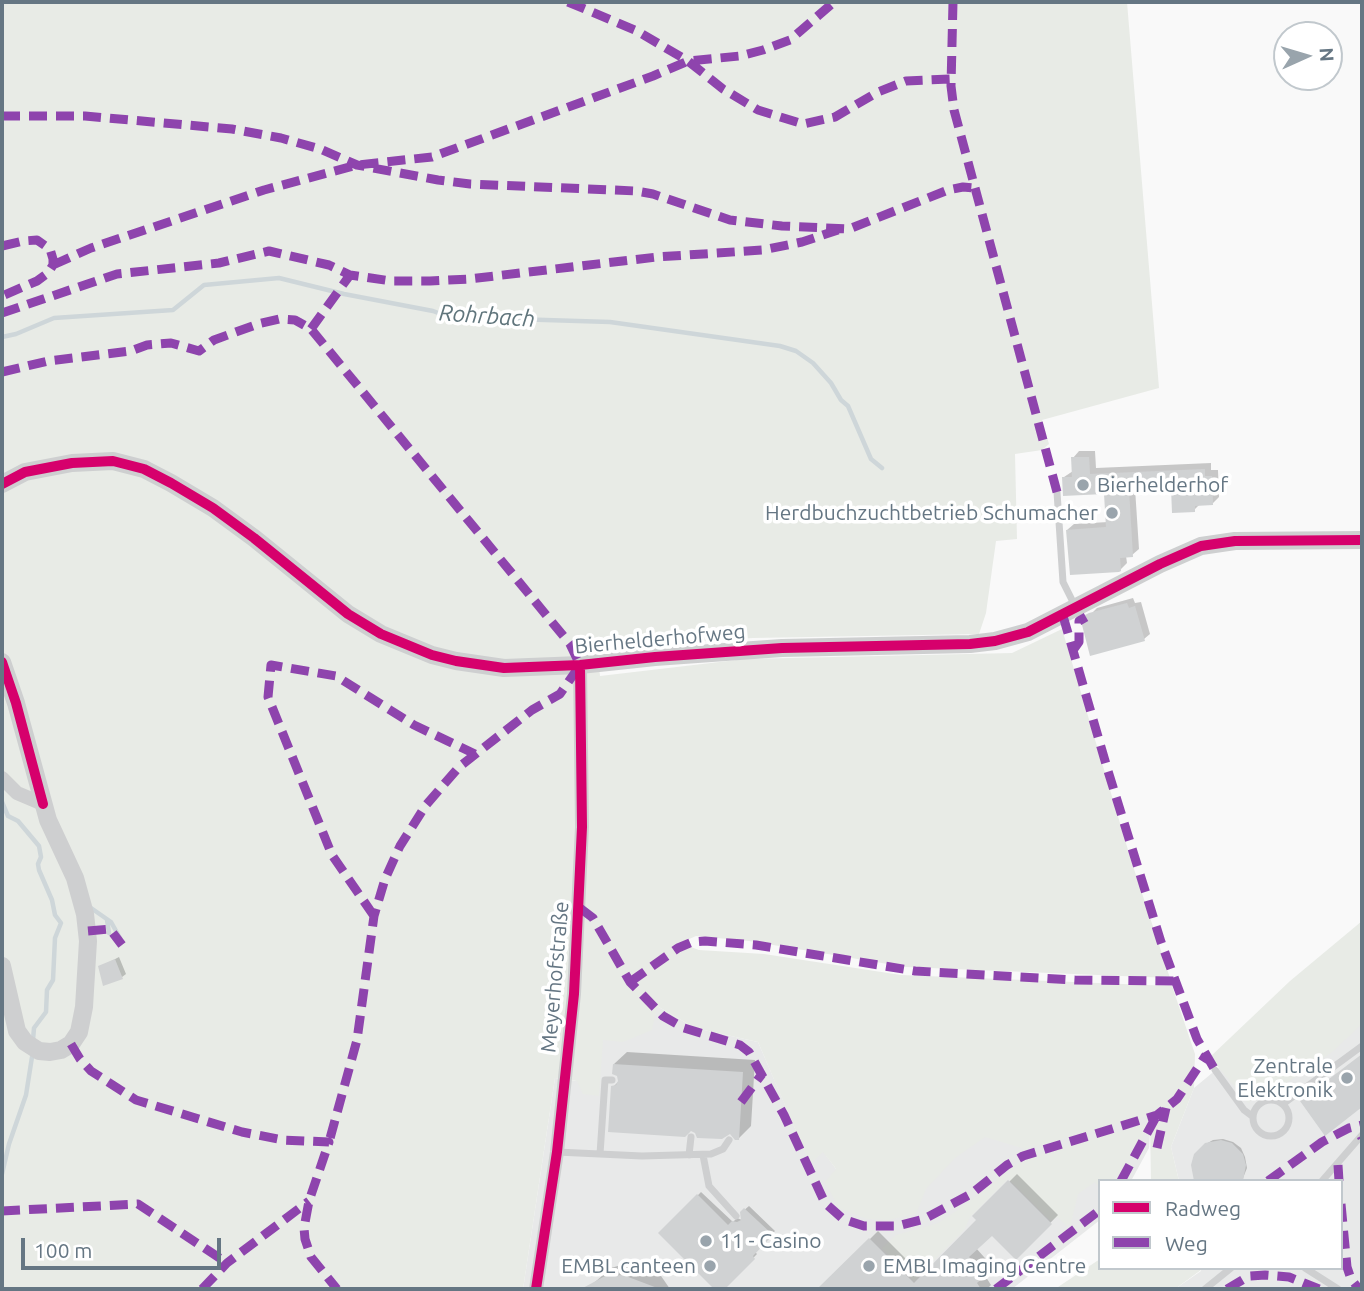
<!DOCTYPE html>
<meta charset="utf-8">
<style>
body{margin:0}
#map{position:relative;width:1364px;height:1291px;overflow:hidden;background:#f9f9f9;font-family:Ubuntu,sans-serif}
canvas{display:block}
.frame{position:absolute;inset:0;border:4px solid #657683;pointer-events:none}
.legend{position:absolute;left:1098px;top:1179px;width:245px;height:91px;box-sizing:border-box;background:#fff;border:2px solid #c1c8cd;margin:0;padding:9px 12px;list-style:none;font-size:21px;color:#657683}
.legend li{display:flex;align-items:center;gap:14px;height:35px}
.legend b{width:35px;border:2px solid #c1c8cd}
.north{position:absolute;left:1273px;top:21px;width:70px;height:70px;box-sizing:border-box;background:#fff;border:2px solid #c1c8cd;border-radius:50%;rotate:86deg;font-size:19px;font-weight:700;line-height:28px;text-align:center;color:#657683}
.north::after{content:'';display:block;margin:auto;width:24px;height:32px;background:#99a4ac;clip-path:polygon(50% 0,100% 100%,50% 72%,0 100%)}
.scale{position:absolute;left:21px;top:1238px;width:200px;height:32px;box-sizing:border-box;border:4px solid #657683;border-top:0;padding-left:9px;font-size:21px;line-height:24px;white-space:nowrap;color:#657683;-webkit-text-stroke:5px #fff;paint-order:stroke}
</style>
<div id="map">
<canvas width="1364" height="1291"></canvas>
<div class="frame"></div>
<ul class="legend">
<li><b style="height:9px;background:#d6006c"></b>Radweg</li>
<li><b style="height:9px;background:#8e44ad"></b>Weg</li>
</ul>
<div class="north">N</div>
<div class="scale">100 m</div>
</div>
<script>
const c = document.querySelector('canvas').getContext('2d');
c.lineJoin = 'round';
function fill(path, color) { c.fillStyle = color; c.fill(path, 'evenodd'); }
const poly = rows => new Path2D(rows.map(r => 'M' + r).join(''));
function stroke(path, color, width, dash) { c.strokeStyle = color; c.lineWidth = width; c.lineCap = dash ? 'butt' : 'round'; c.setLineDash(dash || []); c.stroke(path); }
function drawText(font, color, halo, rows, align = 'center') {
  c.font = font + ' Ubuntu,sans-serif'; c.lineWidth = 7; c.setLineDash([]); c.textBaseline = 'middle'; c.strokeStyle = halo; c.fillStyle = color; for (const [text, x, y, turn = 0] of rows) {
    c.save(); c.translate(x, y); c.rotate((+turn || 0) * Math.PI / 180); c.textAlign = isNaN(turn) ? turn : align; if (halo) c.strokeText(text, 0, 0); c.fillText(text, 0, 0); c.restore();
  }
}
fill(poly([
 [1362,949,1362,1289,1175,1289,1201,1271,1201,1268,1341,1268,1341,1181,1179,1181,1171,1147,1194,1088],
 [657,1006,695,1028,758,1042,810,1163,823,1151,836,1169,839,1208,901,1074,1151,1114,1149,1148,1131,1181,1100,1181,1100,1220,1012,1289,523,1289,555,1078,577,1081,603,1040]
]), '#e8e9e9');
fill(poly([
 [2,2,1127,2,1159,388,1042,420,1049,444,1042,450,1015,454,1017,539,996,541,986,613,979,634,753,638,597,648,600,676,745,659,1012,653,1062,629,1131,860,1170,978,906,967,749,941,696,936,680,943,699,950,764,954,901,975,1172,986,1195,1054,1194,1088,1171,1147,1179,1181,1151,1181,1150,1124,1117,1181,1100,1181,1100,1188,1095,1182,1078,1194,1071,1223,1067,1227,1058,1217,1051,1221,1008,1179,970,1217,965,1229,914,1281,882,1248,896,1235,938,1223,961,1208,1017,1164,1055,1149,1150,1123,1151,1115,1025,1149,985,1137,955,1158,926,1189,916,1214,888,1220,867,1219,839,1208,825,1182,836,1169,823,1152,810,1164,758,1042,695,1028,657,1006,652,1030,623,1042,603,1040,599,1096,583,1094,577,1081,555,1078,523,1289,2,1289],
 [1362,921,1362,1024,1332,1052,1277,1089,1259,1093,1248,1103,1210,1057,1290,981],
 [1100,1259,1100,1268,1201,1268,1201,1270,1175,1289,1055,1289]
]), '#e8ebe6');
fill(poly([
 [1079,451,1095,451,1096,468,1211,463,1211,470,1218,470,1219,497,1213,503,1200,504,1194,510,1172,486,1135,488,1139,549,1132,555,1126,556,1127,563,1120,570,1067,530,1074,524,1108,522,1105,492,1064,477,1073,471,1073,458],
 [1133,598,1135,603,1141,602,1150,634,1144,639,1083,622,1097,608],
 [119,957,126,974,122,977,100,967],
 [627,1052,755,1060,751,1126,738,1139,730,1132,696,1131,613,1087,620,1080,614,1064],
 [1223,1139,1233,1142,1241,1148,1245,1157,1247,1168,1243,1178,1204,1145,1213,1140],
 [1017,1174,1058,1215,1016,1258,992,1233,976,1248,992,1266,984,1274,991,1285,987,1289,820,1289,878,1231,923,1276,978,1220,975,1216],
 [701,1192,733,1222,737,1218,742,1220,742,1212,749,1206,775,1231,755,1252,757,1254,724,1288,722,1286,719,1289,661,1233],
 [628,1263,645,1265,659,1273,670,1289,587,1289,611,1268]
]), '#0003');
stroke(poly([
 [2,337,16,334,54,318,173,310,204,285,279,278,344,294,433,311,449,317,610,322,780,346,796,351,813,363,831,383,841,400,848,406,871,459,882,468],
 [2,802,8,816,18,821,39,846,41,857,38,864,39,870,52,900,55,915,61,923,55,938,53,980,47,990,46,1012,34,1028,33,1040],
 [91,908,111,922,120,938],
 [107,920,109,933],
 [2,1174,9,1144,26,1095,32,1057]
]), '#ced6d9', 4.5);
fill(poly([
 [1071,457,1089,457,1090,474,1205,469,1205,476,1212,476,1213,505,1195,506,1195,512,1172,513,1171,488,1129,490,1133,557,1120,558,1121,571,1119,572,1070,575,1066,530,1106,527,1104,494,1063,496,1062,477,1072,477],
 [1127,603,1129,608,1135,606,1145,641,1090,656,1081,621,1086,620,1085,615,1089,613],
 [115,959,123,979,103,986,98,966],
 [1362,1054,1362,1107,1325,1136,1300,1101],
 [613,1064,743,1072,739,1140,735,1140,730,1134,722,1139,697,1138,695,1133,691,1131,685,1137,608,1132,611,1086,616,1085,618,1081,617,1076,612,1074],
 [1221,1140,1232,1143,1243,1154,1246,1165,1243,1181,1194,1181,1191,1165,1194,1154,1205,1143],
 [1008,1180,1052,1224,1016,1260,992,1236,969,1257,986,1275,977,1283,981,1289,817,1289,869,1238,914,1283,976,1220,972,1216],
 [697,1194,728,1225,732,1221,737,1222,741,1220,740,1212,744,1208,773,1235,753,1256,755,1259,725,1289,714,1289,658,1233],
 [623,1275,660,1289,581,1289,605,1276]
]), '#d0d2d3');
stroke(poly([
 [1057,492,1063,582,1076,608],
 [1215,1070,1244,1110,1252,1116],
 '1253 1118a18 18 0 1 1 36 0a18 18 0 1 1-36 0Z',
 [1283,1104,1362,1046],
 [557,1152,642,1156,711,1154,723,1149,729,1140],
 [600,1154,605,1080,612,1080],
 [689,1155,691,1137],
 [703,1155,709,1186,736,1216],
 [1322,1181,1362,1135],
 [1305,1268,1338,1289],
 [1205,1289,1231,1268]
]), '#cecfd0', 7);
stroke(poly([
 [2,778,17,793,43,804],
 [536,1289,557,1152,574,994,582,827,580,665]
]), '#cecfd0', 14);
stroke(poly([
 [2,484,25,472,72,463,113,461,144,469,171,483,213,508,254,538,348,614,381,634,432,655,456,661,504,668,580,665,655,657,782,648,970,644,995,641,1028,632,1160,564,1201,546,1235,541,1362,540],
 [2,662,16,703,48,820,75,878,85,914,88,941,84,1007,79,1032,71,1044,61,1050,50,1052,39,1051,25,1042,17,1031,2,966]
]), '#cecfd0', 18);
stroke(poly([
 [568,2,637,31,688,61,723,89,758,110,803,124,835,117,878,92,906,81,951,79],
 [953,2,951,86,954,110,1057,492],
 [2,116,85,116,232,129,281,138,320,149,357,165,438,180,470,184,636,191,653,194,730,220,782,226,849,229,948,190,963,187,974,188],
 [2,246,23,241,37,240,50,249,53,259,53,265,48,273,37,281,2,296],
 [53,265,91,248,264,190,357,165,432,157,653,76,688,61,740,56,763,50,790,40,834,2],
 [2,313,117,274,219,263,269,251,329,265,350,275,391,281,430,281,469,279,657,257,763,250,802,242,838,230],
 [311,329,350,275],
 [2,372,48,361,131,351,147,345,171,343,199,351,214,340,258,324,279,319,295,320,311,329,570,644,580,665,560,694,532,710,459,767,426,805,400,846,385,879,374,916,357,1040,329,1142],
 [1063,616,1108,771,1161,942,1197,1039,1215,1070],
 [1074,649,1079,642,1079,621,1086,617],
 [580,908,593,918,630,982,663,1016,684,1028,740,1045,749,1052,784,1115,825,1203,843,1219,864,1226,897,1226,924,1219,971,1194,1007,1165,1023,1156,1157,1115,1177,1099,1206,1055],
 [374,916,332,855,268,697,271,665,336,676,414,725,475,754],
 [88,931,110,929,122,945],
 [630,982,678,948,692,942,705,941,756,945,915,971,1075,980,1175,981],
 [71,1044,80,1059,91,1071,136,1100,242,1132,283,1140,329,1142,309,1201,304,1228,305,1239,311,1257,337,1289],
 [741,1102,762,1074],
 [1361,1136,1362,1138],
 [1157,1148,1166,1108],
 [1338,1165,1339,1181],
 [1121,1181,1157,1115],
 [1268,1181,1322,1142,1349,1128,1362,1125],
 [1341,1204,1347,1267,1351,1279,1359,1289],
 [2,1211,138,1204,227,1263],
 [202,1289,227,1263,309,1201],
 [996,1289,1100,1210],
 [1227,1289,1249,1276,1265,1275,1289,1277,1319,1289]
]), '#8e44ad', 9, [18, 9]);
stroke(poly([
 [2,484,25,472,72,463,113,461,144,469,171,483,213,508,254,538,348,614,381,634,432,655,456,661,504,668,580,665,655,657,782,648,970,644,995,641,1028,632,1160,564,1201,546,1235,541,1362,540],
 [2,662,16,703,43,804],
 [536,1289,557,1152,574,994,582,827,580,665]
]), '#d6006c', 10);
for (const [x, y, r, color] of [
 [1083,485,7,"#99a4ac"],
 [1112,513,7,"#99a4ac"],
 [1347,1078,7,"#99a4ac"],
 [706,1241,7,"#99a4ac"],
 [710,1266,7,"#99a4ac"],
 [869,1266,7,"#99a4ac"]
]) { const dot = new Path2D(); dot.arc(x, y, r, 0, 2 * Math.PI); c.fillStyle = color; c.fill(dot); stroke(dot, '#fff', 2.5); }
drawText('21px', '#657683', '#fff', [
 ["Bierhelderhof",1097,485],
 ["Herdbuchzuchtbetrieb Schumacher",1098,513,"right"],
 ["Zentrale",1333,1066,"right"],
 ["Elektronik",1333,1090,"right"],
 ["11 - Casino",720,1241],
 ["EMBL canteen",696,1266,"right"],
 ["EMBL Imaging Centre",883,1266]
], 'left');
drawText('21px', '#657683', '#fff', [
 ["Bierhelderhofweg",660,639,-5],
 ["Meyerhofstraße",555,977,-85]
]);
drawText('italic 23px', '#60757c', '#fff', [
 ["Rohrbach",487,316,4]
]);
</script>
